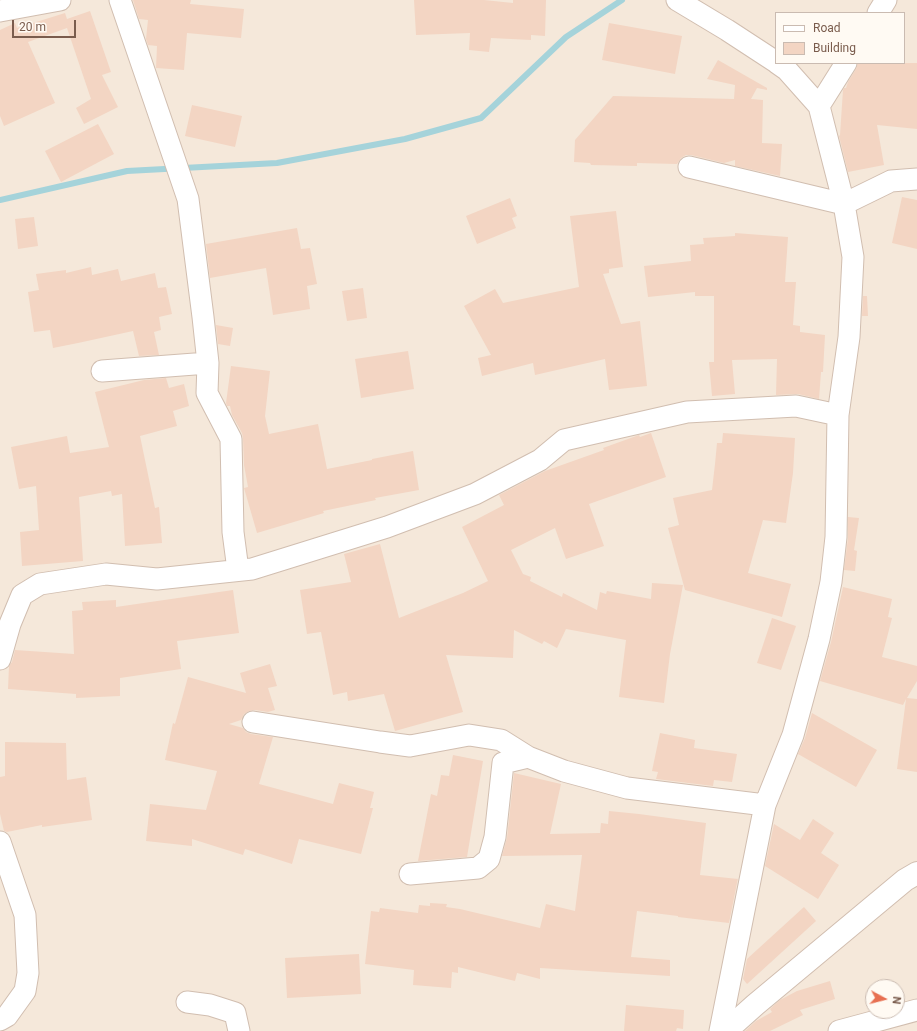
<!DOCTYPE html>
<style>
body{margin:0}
#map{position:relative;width:917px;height:1031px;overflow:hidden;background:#fdf6ec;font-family:Roboto,sans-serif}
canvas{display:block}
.legend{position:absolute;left:775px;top:12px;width:130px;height:52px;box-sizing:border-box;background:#fffaf3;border:1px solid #cabbb1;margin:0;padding:5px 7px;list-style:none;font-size:12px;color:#7a5c4d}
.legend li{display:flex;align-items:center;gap:8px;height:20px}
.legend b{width:20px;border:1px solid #cabbb1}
.north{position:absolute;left:865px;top:979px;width:40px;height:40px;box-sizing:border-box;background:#fffaf3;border:1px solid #cabbb1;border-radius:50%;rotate:97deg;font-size:11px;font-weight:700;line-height:16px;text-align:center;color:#7a5c4d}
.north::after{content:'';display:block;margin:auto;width:14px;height:18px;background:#e76f51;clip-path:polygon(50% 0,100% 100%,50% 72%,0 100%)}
.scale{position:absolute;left:12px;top:20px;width:64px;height:18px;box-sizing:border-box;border:2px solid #7a5c4d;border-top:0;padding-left:5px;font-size:12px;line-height:14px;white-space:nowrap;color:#7a5c4d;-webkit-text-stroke:3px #fffaf3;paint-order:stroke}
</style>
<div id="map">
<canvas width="917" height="1031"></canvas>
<ul class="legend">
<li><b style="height:5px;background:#fff"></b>Road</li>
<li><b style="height:11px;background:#f3d5c3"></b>Building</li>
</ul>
<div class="north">N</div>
<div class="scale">20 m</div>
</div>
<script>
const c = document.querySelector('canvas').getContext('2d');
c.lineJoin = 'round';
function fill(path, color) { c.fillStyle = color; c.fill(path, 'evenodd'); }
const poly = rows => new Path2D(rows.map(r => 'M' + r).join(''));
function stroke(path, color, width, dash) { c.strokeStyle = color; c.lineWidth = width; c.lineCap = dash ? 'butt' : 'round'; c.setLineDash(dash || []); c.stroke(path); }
fill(poly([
 [0,0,917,0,917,1031,0,1031],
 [776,13,904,13,904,63,776,63],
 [873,987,897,987,897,1011,873,1011]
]), '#f5e8da');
stroke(poly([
 [0,200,127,171,277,163,405,139,481,118,566,37,622,0]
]), '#a5d3da', 6);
fill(poly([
 [133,0,191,0,190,4,244,9,241,38,187,33,184,70,156,68,157,46,148,45,146,39,148,20,139,19],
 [414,0,484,0,513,3,513,0,546,0,545,36,531,35,531,40,491,38,489,52,469,50,470,33,416,35],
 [90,11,111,72,102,75,118,107,84,124,76,108,91,99,67,28,28,42,55,103,4,126,0,116,0,30,15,23,17,28,65,13,67,19],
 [609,23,682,36,675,74,602,60],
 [718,60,767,88,767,90,757,88,751,99,763,100,762,143,782,144,780,176,735,166,735,160,724,163,691,155,686,155,681,158,677,164,637,163,637,166,591,165,590,163,574,162,575,140,613,96,734,99,735,85,707,79],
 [858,63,917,63,917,129,877,125,884,165,848,172,839,136,840,135,843,90,844,88,846,88,848,82,856,69],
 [192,105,242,116,235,147,185,136],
 [98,124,114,154,61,182,45,151],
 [902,197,917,200,917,249,892,243],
 [510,198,517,216,512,218,516,228,477,244,466,216],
 [616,211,623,267,609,269,609,273,603,274,621,324,640,321,647,386,609,390,605,359,535,375,533,363,482,376,478,358,491,355,464,306,495,289,503,303,579,287,570,216],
 [34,217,38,246,18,249,15,219],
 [297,228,301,249,310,248,317,284,307,286,310,309,273,315,266,268,210,278,206,244],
 [735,233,788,237,785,282,796,282,793,325,800,326,800,332,825,335,823,372,821,372,819,399,798,394,776,395,777,359,732,360,735,394,712,396,709,362,714,362,714,296,695,296,695,292,648,297,644,266,691,261,690,245,704,244,703,238,735,236],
 [91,267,92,275,118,269,121,281,155,273,158,288,166,287,172,314,159,317,161,330,154,332,159,355,139,356,133,331,78,343,53,348,50,330,34,332,28,292,39,290,36,274,66,270,66,273],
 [363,288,367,318,347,321,342,291],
 [863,296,867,296,868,316,862,316],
 [216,325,233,328,230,346,218,344],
 [408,351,414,389,361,398,355,359],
 [231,366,270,371,265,416,269,434,318,424,327,469,372,460,372,459,413,451,419,490,375,498,376,500,323,511,324,513,257,533,244,488,248,487,244,465,243,438,242,433,232,415,230,406,227,406,226,403],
 [166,378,169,388,184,384,189,406,173,411,177,426,140,436,155,508,159,507,162,543,125,546,122,494,112,496,111,491,79,497,83,561,22,566,20,532,39,530,36,486,19,489,11,447,67,436,70,453,109,447,95,392,144,380],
 [651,433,666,477,589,504,604,546,566,559,555,528,511,550,523,574,531,577,530,581,562,597,563,593,597,610,600,592,606,594,607,591,651,599,652,583,683,585,670,654,664,703,619,697,626,640,566,629,557,648,544,641,542,644,514,630,513,658,446,655,463,712,395,731,384,694,348,701,347,692,333,695,321,632,307,634,300,590,351,582,344,554,380,544,399,618,463,593,488,581,462,527,504,505,499,495,545,471,604,450,603,448,639,435,640,437],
 [723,433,795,438,793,473,786,523,763,520,748,573,791,584,782,617,685,590,668,528,679,525,673,498,712,490,715,464,717,443,722,443],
 [848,517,859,518,854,550,857,551,855,571,844,570,848,538],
 [843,587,892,599,888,617,892,618,882,657,917,666,917,681,907,698,917,699,917,772,897,769,906,699,903,705,820,681,831,642],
 [233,590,239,633,177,641,181,669,120,678,120,696,76,698,76,694,8,689,9,666,12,662,15,650,74,654,72,611,83,610,82,602,116,600,116,607],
 [772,618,796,626,781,670,757,663],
 [270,664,277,686,268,688,275,710,268,712,255,710,249,711,244,714,241,720,229,724,243,728,246,732,251,734,273,737,259,784,333,804,339,783,374,792,370,808,373,808,361,854,299,839,292,864,245,849,243,855,192,839,192,846,146,841,150,804,206,810,217,771,165,760,173,723,175,724,188,677,246,693,240,673],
 [812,713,877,750,856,787,798,754,805,738],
 [660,733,695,740,694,748,737,754,732,782,714,780,713,786,656,779,658,772,652,771],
 [5,742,66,743,67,780,86,777,92,820,42,827,42,825,7,832,4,831,0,814,0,777,5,776],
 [453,755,483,761,467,857,418,861,431,794,437,796,441,775,449,776],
 [514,773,561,784,550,834,600,833,601,823,608,824,609,811,639,814,706,823,700,875,738,879,738,878,729,923,678,917,678,916,637,911,631,957,670,960,670,976,540,968,540,979,517,973,515,981,458,967,458,973,452,972,451,988,413,985,414,970,365,964,371,911,379,912,380,908,418,913,419,905,430,906,430,903,447,904,446,907,460,909,540,928,546,904,575,911,582,855,502,856,507,838],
 [813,819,834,833,821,853,839,865,818,899,765,866,774,824,800,840],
 [804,907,816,921,747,984,743,979,747,959],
 [359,954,361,994,287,998,285,958],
 [830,981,835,999,800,1010,803,1015,770,1031,745,1031,756,1021,772,1012,770,1009,780,1000,797,991],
 [626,1005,684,1010,683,1029,677,1028,676,1031,624,1031]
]), '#f3d5c3');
const minor = poly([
 [120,0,188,199,203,317,208,363,207,393,231,439,233,532,238,570],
 [677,0,727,30,776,62],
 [0,11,60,0],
 [878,13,886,0],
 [777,63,787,70,819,106],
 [689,167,844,204,891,181,917,179],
 [102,371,208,363],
 [0,659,10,624,22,595,40,584,106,574,157,579,252,569,387,527,475,494,540,460,564,440,687,412,796,406,838,415],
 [253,722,380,742,410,746,469,735,501,740,528,757,564,771,627,788,765,805],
 [0,842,25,915,28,973,25,991,7,1016,0,1020],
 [410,874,478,868,489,859,495,837,503,763,528,757],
 [187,1002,210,1005,235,1013,239,1031],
 [720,1031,765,805,793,735,819,639,831,582,836,537,838,415,849,337,853,257,844,204,819,106,846,63],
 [839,1031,917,1010]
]);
const tertiary = poly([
 [726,1031,755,1005,905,880,917,873]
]);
stroke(minor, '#d1beb0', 23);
stroke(tertiary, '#d1beb0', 24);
stroke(minor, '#fff', 21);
stroke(tertiary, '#fff', 22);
</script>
